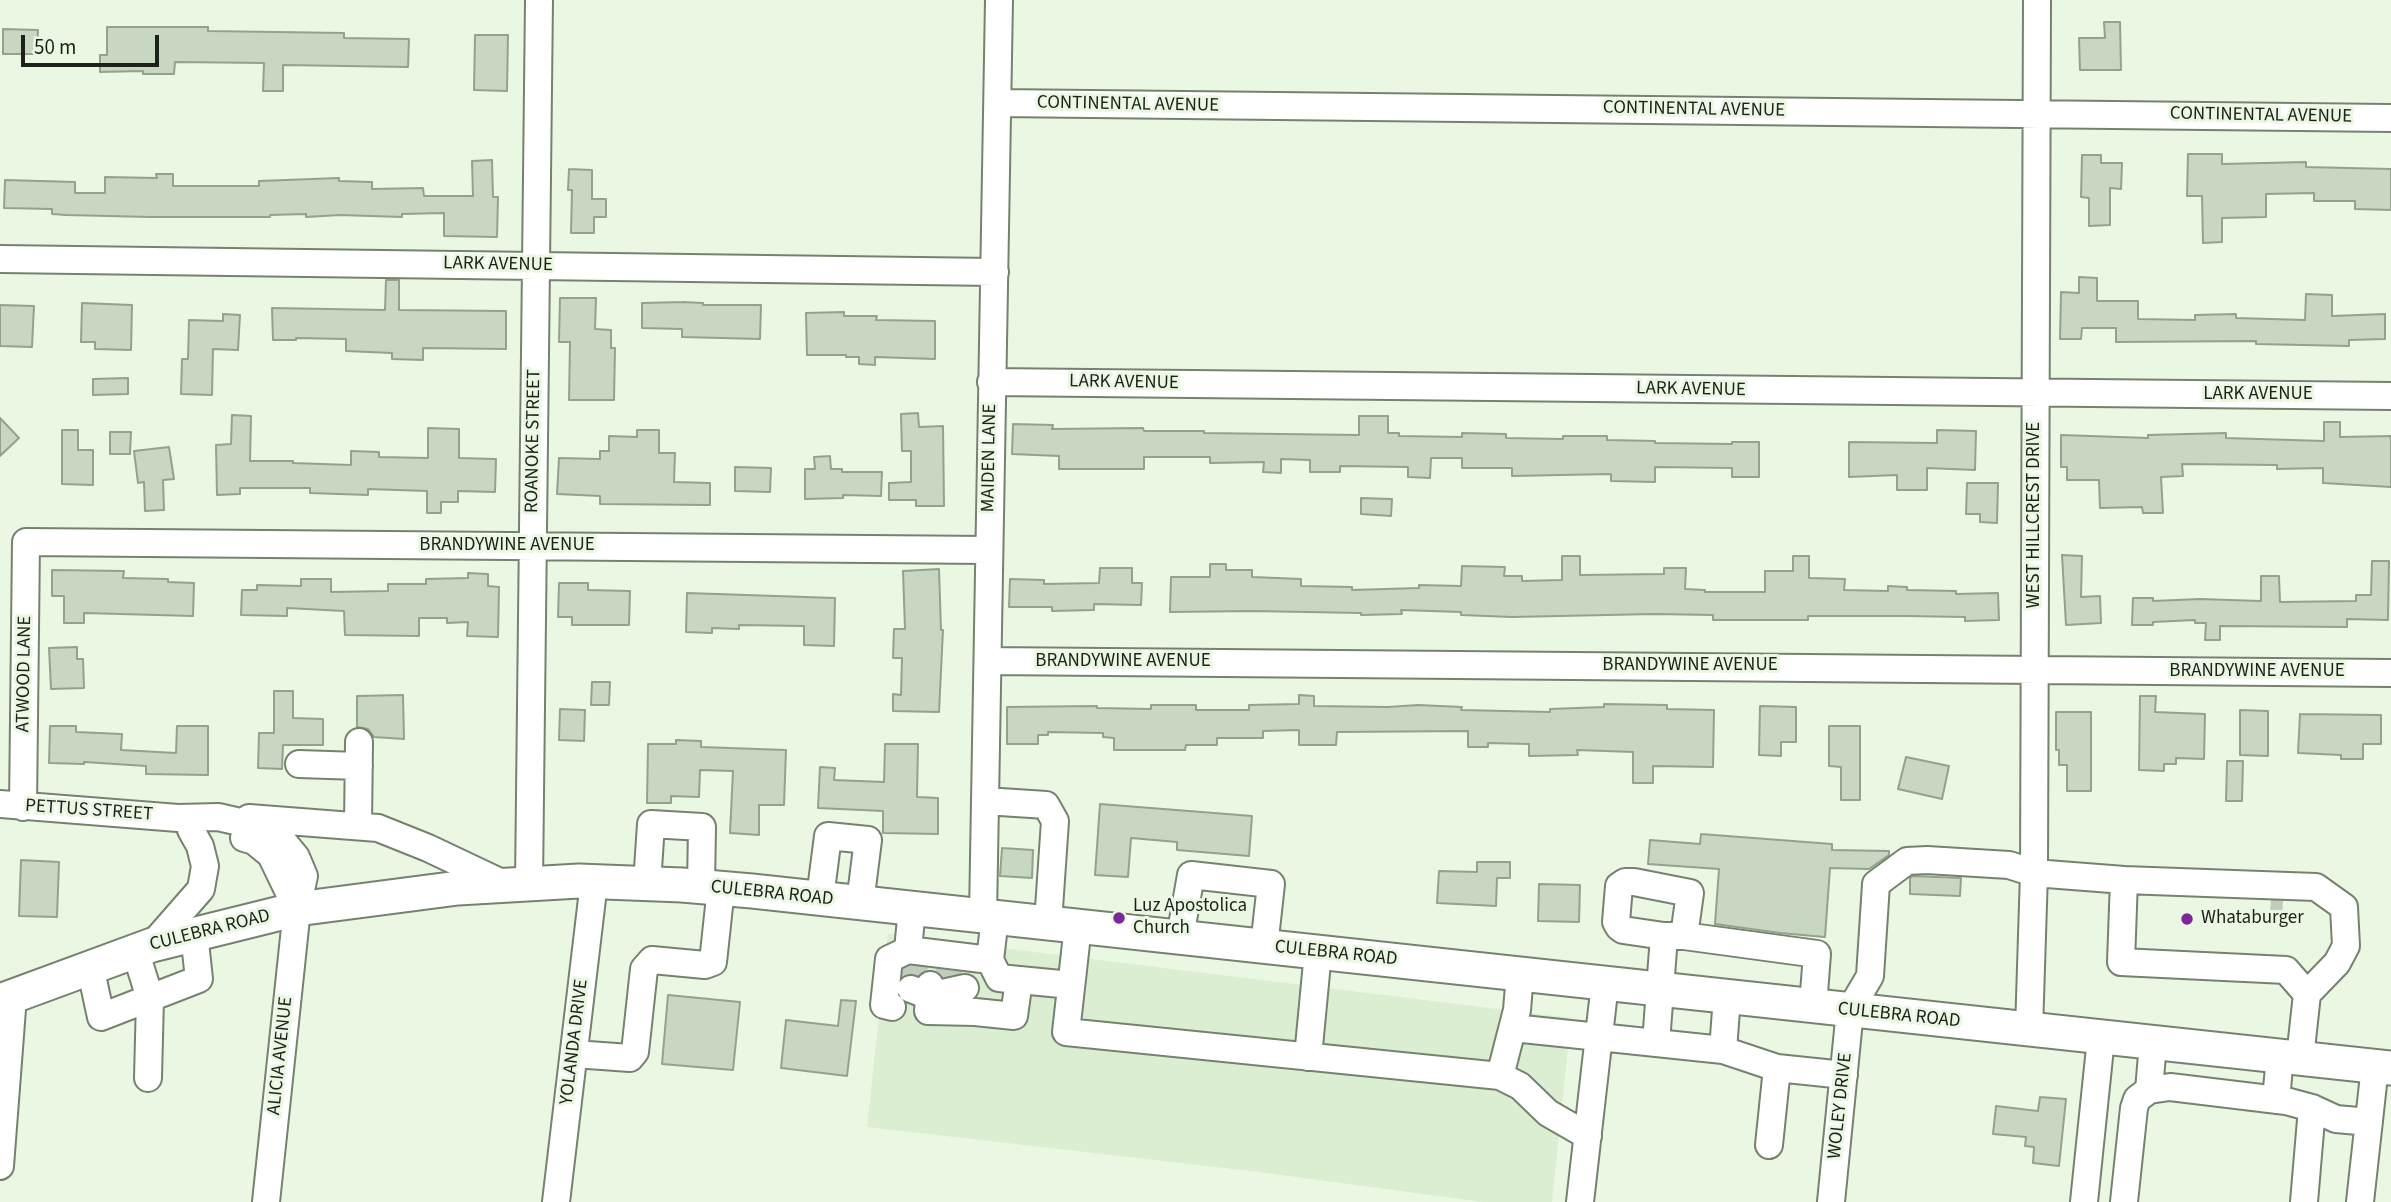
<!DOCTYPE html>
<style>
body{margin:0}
#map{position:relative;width:2391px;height:1202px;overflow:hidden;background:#eaf8e3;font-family:"Source Sans 3",sans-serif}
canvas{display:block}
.scale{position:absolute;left:21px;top:35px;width:138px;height:32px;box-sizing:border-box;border:4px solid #1c221a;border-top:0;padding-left:9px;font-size:21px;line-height:24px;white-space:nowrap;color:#1c221a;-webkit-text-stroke:5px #eaf8e3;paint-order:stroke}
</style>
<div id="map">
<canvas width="2391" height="1202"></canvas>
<div class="scale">50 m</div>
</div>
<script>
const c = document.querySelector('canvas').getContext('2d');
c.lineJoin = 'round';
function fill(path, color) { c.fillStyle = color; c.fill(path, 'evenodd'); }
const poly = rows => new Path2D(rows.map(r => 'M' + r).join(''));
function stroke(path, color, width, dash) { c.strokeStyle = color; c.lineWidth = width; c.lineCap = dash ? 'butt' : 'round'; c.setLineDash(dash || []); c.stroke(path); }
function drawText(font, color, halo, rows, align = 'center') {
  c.font = font + ' "Source Sans 3",sans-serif'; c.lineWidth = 6; c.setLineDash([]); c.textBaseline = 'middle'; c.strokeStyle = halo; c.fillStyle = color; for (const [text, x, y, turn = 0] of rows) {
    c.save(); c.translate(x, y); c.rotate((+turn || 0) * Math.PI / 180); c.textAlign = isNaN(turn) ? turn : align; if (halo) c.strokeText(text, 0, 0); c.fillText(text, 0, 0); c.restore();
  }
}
fill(poly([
 [888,934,1571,1018,1552,1202,1482,1202,1259,1172,867,1127]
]), '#dbeed2');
const building = poly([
 [2104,22,2120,22,2121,70,2080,70,2079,38,2105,38,2104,22],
 [107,27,208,27,208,31,344,33,344,38,409,39,408,67,283,65,283,91,263,91,264,63,175,62,174,74,143,74,143,71,100,72,100,55,107,55,107,27],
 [3,29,38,30,37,54,3,54,3,29],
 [475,35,508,35,507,91,474,90,475,35],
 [2188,154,2222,154,2222,164,2306,162,2306,167,2391,169,2391,210,2355,209,2355,201,2314,201,2314,193,2266,194,2266,217,2222,218,2222,242,2203,243,2202,196,2187,196,2188,154],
 [2082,155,2101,155,2101,163,2122,163,2121,189,2110,188,2110,225,2089,226,2089,198,2081,197,2082,155],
 [492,160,493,197,498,197,497,237,444,236,444,213,402,214,402,217,340,215,306,217,306,214,270,215,270,217,150,217,66,215,52,214,52,209,4,208,5,180,75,182,75,193,105,193,105,177,157,178,156,174,173,174,173,186,259,186,259,181,339,178,339,181,372,182,372,189,423,188,424,196,473,196,472,161,492,160],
 [569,169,592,170,592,199,606,199,606,217,594,217,594,233,571,233,572,190,568,190,569,169],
 [2079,277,2097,278,2097,301,2138,301,2138,319,2195,320,2195,315,2236,314,2236,318,2305,320,2306,294,2332,295,2332,316,2385,314,2385,339,2349,340,2349,346,2256,344,2256,341,2116,342,2116,328,2082,328,2081,339,2060,339,2061,292,2079,293,2079,277],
 [386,280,399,280,399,310,506,311,506,349,423,348,423,360,392,359,392,353,346,351,346,339,296,338,296,340,273,340,272,308,385,310,386,280],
 [560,298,596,298,595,329,611,330,611,348,615,348,614,400,569,400,570,342,559,342,560,298],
 [683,302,703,303,703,305,761,305,760,339,682,337,682,329,642,328,642,303,683,302],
 [82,303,132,305,131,350,95,349,95,342,81,342,82,303],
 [0,305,34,306,32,347,0,346,0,305],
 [844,312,844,316,877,316,876,320,935,321,935,359,875,357,875,365,859,364,859,357,846,357,846,355,807,355,806,313,844,312],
 [223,314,240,315,238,350,213,349,212,395,181,394,182,359,188,359,189,320,223,321,223,314],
 [128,378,128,394,93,395,93,379,128,378],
 [918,413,919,427,943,426,944,506,916,506,916,500,889,500,889,483,911,482,911,451,902,451,901,414,918,413],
 [232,415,251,416,250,461,293,461,293,463,351,465,351,451,379,452,379,457,428,458,428,428,459,429,459,458,496,459,495,492,458,491,458,502,441,502,441,513,427,513,427,491,368,489,368,495,310,493,310,488,240,488,240,494,217,495,216,445,231,444,232,415],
 [1359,416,1388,416,1388,433,1399,433,1399,436,1462,437,1462,433,1506,434,1506,438,1563,439,1563,436,1607,436,1607,440,1655,441,1655,443,1732,444,1732,442,1759,442,1759,477,1732,477,1732,468,1655,467,1655,482,1611,481,1611,474,1512,476,1512,468,1462,468,1462,458,1431,458,1430,478,1408,477,1408,467,1340,466,1340,472,1310,472,1310,460,1281,459,1281,473,1263,472,1264,462,1210,463,1210,457,1144,457,1144,469,1059,469,1059,456,1012,454,1013,424,1053,425,1052,429,1143,428,1144,431,1204,431,1204,433,1359,435,1359,416],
 [0,418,19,438,0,456,0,418],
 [2324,422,2340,422,2340,437,2391,436,2391,487,2323,483,2323,468,2277,469,2277,465,2182,464,2183,476,2161,477,2163,513,2143,513,2142,507,2100,508,2099,480,2067,480,2067,467,2061,467,2061,435,2148,438,2148,435,2226,433,2226,438,2324,441,2324,422],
 [62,430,78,430,78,450,93,450,93,485,62,484,62,430],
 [637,430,659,430,659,453,675,453,674,482,710,483,710,505,600,504,600,496,557,494,559,458,600,459,600,451,609,451,609,436,637,437,637,430],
 [1937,430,1976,431,1975,470,1927,468,1927,490,1897,490,1897,475,1849,477,1849,442,1937,443,1937,430],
 [110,432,131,432,130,454,110,454,110,432],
 [169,447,174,479,163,480,164,510,145,511,144,482,138,483,134,451,169,447],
 [830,456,831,469,842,469,842,472,882,472,881,496,843,495,843,498,805,499,805,469,815,469,814,457,830,456],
 [735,467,771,468,770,492,735,491,735,467],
 [1967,483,1998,483,1997,523,1980,522,1980,514,1966,514,1967,483],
 [1361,498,1392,499,1391,516,1361,514,1361,498],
 [2062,555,2082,556,2081,597,2100,596,2101,623,2066,625,2062,555],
 [1562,556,1580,556,1580,575,1664,574,1664,568,1686,568,1685,589,1705,590,1705,592,1765,592,1765,571,1793,571,1793,556,1809,556,1809,578,1845,579,1844,590,1888,591,1888,586,1907,587,1907,590,1956,591,1956,594,1998,593,1999,620,1965,621,1965,617,1906,616,1808,616,1808,620,1713,620,1713,615,1654,614,1512,617,1461,615,1461,612,1401,610,1402,614,1361,615,1361,613,1252,611,1170,612,1171,577,1210,577,1210,564,1226,564,1226,570,1252,570,1252,577,1301,579,1301,586,1352,587,1352,590,1419,588,1419,585,1461,586,1462,566,1505,567,1504,576,1522,576,1522,581,1562,580,1562,556],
 [2372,561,2389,561,2388,620,2347,619,2347,627,2220,626,2220,640,2205,640,2206,623,2195,623,2195,620,2153,622,2153,625,2132,625,2133,598,2153,598,2153,601,2200,599,2261,601,2261,576,2279,576,2280,602,2356,601,2356,595,2371,595,2372,561],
 [1100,568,1132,568,1132,583,1142,583,1141,605,1094,604,1094,610,1052,611,1052,607,1009,607,1010,579,1044,580,1044,584,1099,583,1100,568],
 [939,569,941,630,943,630,939,712,893,711,893,694,901,695,902,658,893,658,894,629,905,629,903,571,939,569],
 [52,570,124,571,123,578,168,579,168,582,194,583,193,616,84,613,84,623,64,623,64,596,52,596,52,570],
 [468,573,488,574,488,586,499,587,498,637,467,636,468,622,447,623,447,618,419,618,419,636,345,635,344,611,287,608,287,616,241,615,242,590,257,590,257,585,301,586,301,579,331,579,331,592,388,591,388,584,426,584,426,579,468,578,468,573],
 [559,583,588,583,588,590,630,591,629,625,572,625,572,617,558,617,559,583],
 [687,593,835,598,834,646,804,645,804,626,739,625,739,629,712,628,712,633,686,632,687,593],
 [77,647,77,659,83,659,84,688,51,689,49,648,77,647],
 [592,682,610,682,609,705,591,705,592,682],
 [274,691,293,691,293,718,323,719,323,745,283,745,282,769,258,768,259,733,274,733,274,691],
 [403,695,404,739,374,737,368,729,357,727,357,696,403,695],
 [1299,695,1314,696,1314,706,1388,707,1418,705,1462,707,1461,710,1550,712,1550,709,1604,707,1604,704,1667,705,1667,709,1714,710,1713,767,1653,766,1653,783,1633,783,1633,752,1577,750,1578,755,1529,756,1529,744,1488,743,1488,747,1468,747,1468,731,1337,732,1336,745,1299,745,1299,730,1263,731,1263,738,1217,738,1217,745,1186,745,1185,750,1114,750,1114,738,1103,737,1103,733,1048,732,1048,735,1038,735,1038,744,1007,744,1007,707,1097,706,1097,708,1151,709,1151,705,1196,705,1196,710,1249,710,1249,705,1299,704,1299,695],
 [2140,696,2156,696,2155,712,2205,714,2204,759,2176,758,2176,764,2164,764,2164,771,2139,770,2140,696],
 [1760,706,1796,707,1796,742,1781,742,1781,756,1759,755,1760,706],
 [560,709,585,710,584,741,559,740,560,709],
 [2240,710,2268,711,2268,756,2240,755,2240,710],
 [2056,712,2091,712,2091,791,2067,791,2067,765,2059,765,2059,750,2056,750,2056,712],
 [2300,714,2381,715,2381,744,2363,744,2363,759,2341,759,2341,755,2298,753,2300,714],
 [50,726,76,726,76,732,122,734,121,750,176,753,177,726,208,726,208,775,146,774,146,766,84,762,84,764,49,763,50,726],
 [1829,726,1860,726,1860,800,1841,800,1841,767,1829,766,1829,726],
 [676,740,701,741,701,747,786,750,784,805,759,805,759,835,730,833,733,771,700,770,699,797,671,796,671,803,647,803,648,744,676,744,676,740],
 [885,744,918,744,917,797,938,798,938,834,883,833,883,811,818,808,820,767,835,768,834,780,884,782,885,744],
 [1906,757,1949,766,1942,799,1898,789,1906,757],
 [2227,761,2243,761,2242,801,2226,801,2227,761],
 [1100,804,1252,816,1249,856,1177,850,1177,842,1131,838,1128,877,1095,875,1100,804],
 [1701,834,1832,844,1832,850,1889,851,1889,855,1869,869,1830,868,1825,937,1780,933,1715,924,1719,869,1648,864,1650,840,1700,844,1701,834],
 [1002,848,1033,850,1032,878,1000,876,1002,848],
 [21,860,59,862,57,917,19,916,21,860],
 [1477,862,1510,862,1510,878,1497,878,1496,906,1437,903,1439,871,1477,872,1477,862],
 [1913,876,1961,878,1960,896,1910,894,1910,878,1913,876],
 [1539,884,1580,885,1579,922,1538,921,1539,884],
 [668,995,740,1002,733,1070,662,1064,668,995],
 [841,1000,856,1001,847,1076,781,1068,786,1020,838,1026,841,1000],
 [2040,1097,2066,1099,2059,1166,2033,1163,2034,1147,2025,1146,2026,1137,1993,1134,1996,1106,2038,1111,2040,1097]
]);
fill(building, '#c8d7c2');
stroke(building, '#93a18d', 2);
stroke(poly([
 [2271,901,2283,902],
 [913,983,915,965],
 [947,987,949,970]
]), '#c1cdbb', 26, [26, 13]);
const minor = poly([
 [998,103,2391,118],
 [0,259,995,272],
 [991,382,2391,396],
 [989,661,2391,673],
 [299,764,359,766],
 [985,801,1046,805,1055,821,1048,923],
 [0,804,178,818,218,817,262,827,282,840,296,857,304,876,297,909,266,1202],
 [23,807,26,542,989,550],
 [249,818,378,828,428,848,504,884],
 [358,826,359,742],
 [244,838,254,841,271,855,297,909],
 [2124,880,2316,887,2344,907,2346,946,2337,963,2307,994],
 [529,883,539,0],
 [647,884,651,824,702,827,701,887],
 [820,898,828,836,868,840,860,903],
 [912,908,908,950,990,960],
 [983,916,999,0],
 [995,917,990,960,999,978,1071,985],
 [1078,926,1066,1032,1500,1076,1520,1086,1548,1113,1588,1136],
 [1664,936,1623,930,1619,927,1616,922,1619,886,1625,882,1634,882,1690,893,1684,936],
 [1180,937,1191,875,1271,884,1264,947],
 [152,945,201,889,205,866,200,846,191,830],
 [135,950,150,998,148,1078],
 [90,966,101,1017,199,979,194,933],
 [930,985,928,1011,975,1012,1014,1016,1019,980],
 [911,989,929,996,965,988],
 [892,1007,884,1005,889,959,908,950],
 [1513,1028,1723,1050,1777,1068,1844,1075],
 [2029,1030,2034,873,2037,0],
 [1656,1043,1664,936,1684,936,1817,954,1813,1006],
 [1723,1050,1727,997],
 [574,1054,630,1058,635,1052,644,969,652,960,705,965,713,962,721,888],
 [1308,1057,1318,952],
 [1500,1076,1517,1010,1520,974],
 [2149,1090,2153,1043],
 [2276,1100,2280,1056],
 [1769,1145,1777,1068],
 [0,1166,13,996],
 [556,1202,594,882],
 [1580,1202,1605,983],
 [1831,1202,1850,1010,1870,976,1876,884,1907,861,1927,860,2009,865,2034,873,2124,880,2121,962,2286,970,2307,994,2300,1058],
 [2084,1202,2101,1038],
 [2124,1202,2134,1108,2137,1099,2149,1090,2170,1087,2286,1101,2312,1108,2336,1119,2369,1122],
 [2304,1202,2312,1108],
 [2360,1202,2375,1066]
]);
const major = poly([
 [0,1001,152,945,297,909,458,888,579,881,682,885,752,891,2391,1068]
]);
stroke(minor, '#75826f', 30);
stroke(major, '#75826f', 37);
stroke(minor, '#fff', 26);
stroke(major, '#fff', 33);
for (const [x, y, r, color] of [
 [1119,918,7,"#7c2898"],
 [2187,919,7,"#7c2898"]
]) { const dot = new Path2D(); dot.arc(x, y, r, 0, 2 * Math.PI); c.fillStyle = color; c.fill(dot); stroke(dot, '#eaf8e3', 2.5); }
drawText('19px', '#1c221a', '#eaf8e3', [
 ["CONTINENTAL AVENUE",1128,105,1],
 ["CONTINENTAL AVENUE",1694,110,1],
 ["CONTINENTAL AVENUE",2261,116,1],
 ["LARK AVENUE",498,265,1],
 ["LARK AVENUE",1124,383,1],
 ["LARK AVENUE",1691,390,1],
 ["LARK AVENUE",2258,395],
 ["ROANOKE STREET",534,441,-89],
 ["MAIDEN LANE",990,458,-89],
 ["WEST HILLCREST DRIVE",2035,515,-90],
 ["BRANDYWINE AVENUE",507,546],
 ["BRANDYWINE AVENUE",1123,662],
 ["BRANDYWINE AVENUE",1690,666],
 ["BRANDYWINE AVENUE",2257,672],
 ["ATWOOD LANE",25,674,-89],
 ["PETTUS STREET",89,811,4],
 ["CULEBRA ROAD",772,894,6],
 ["CULEBRA ROAD",210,931,-14],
 ["CULEBRA ROAD",1336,954,6],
 ["CULEBRA ROAD",1899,1016,6],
 ["YOLANDA DRIVE",575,1042,-83],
 ["ALICIA AVENUE",281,1056,-84],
 ["WOLEY DRIVE",1841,1106,-84]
]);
drawText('19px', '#1c221a', '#eaf8e3', [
 ["Luz Apostolica",1133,907],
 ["Church",1133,929],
 ["Whataburger",2201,919]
], 'left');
</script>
